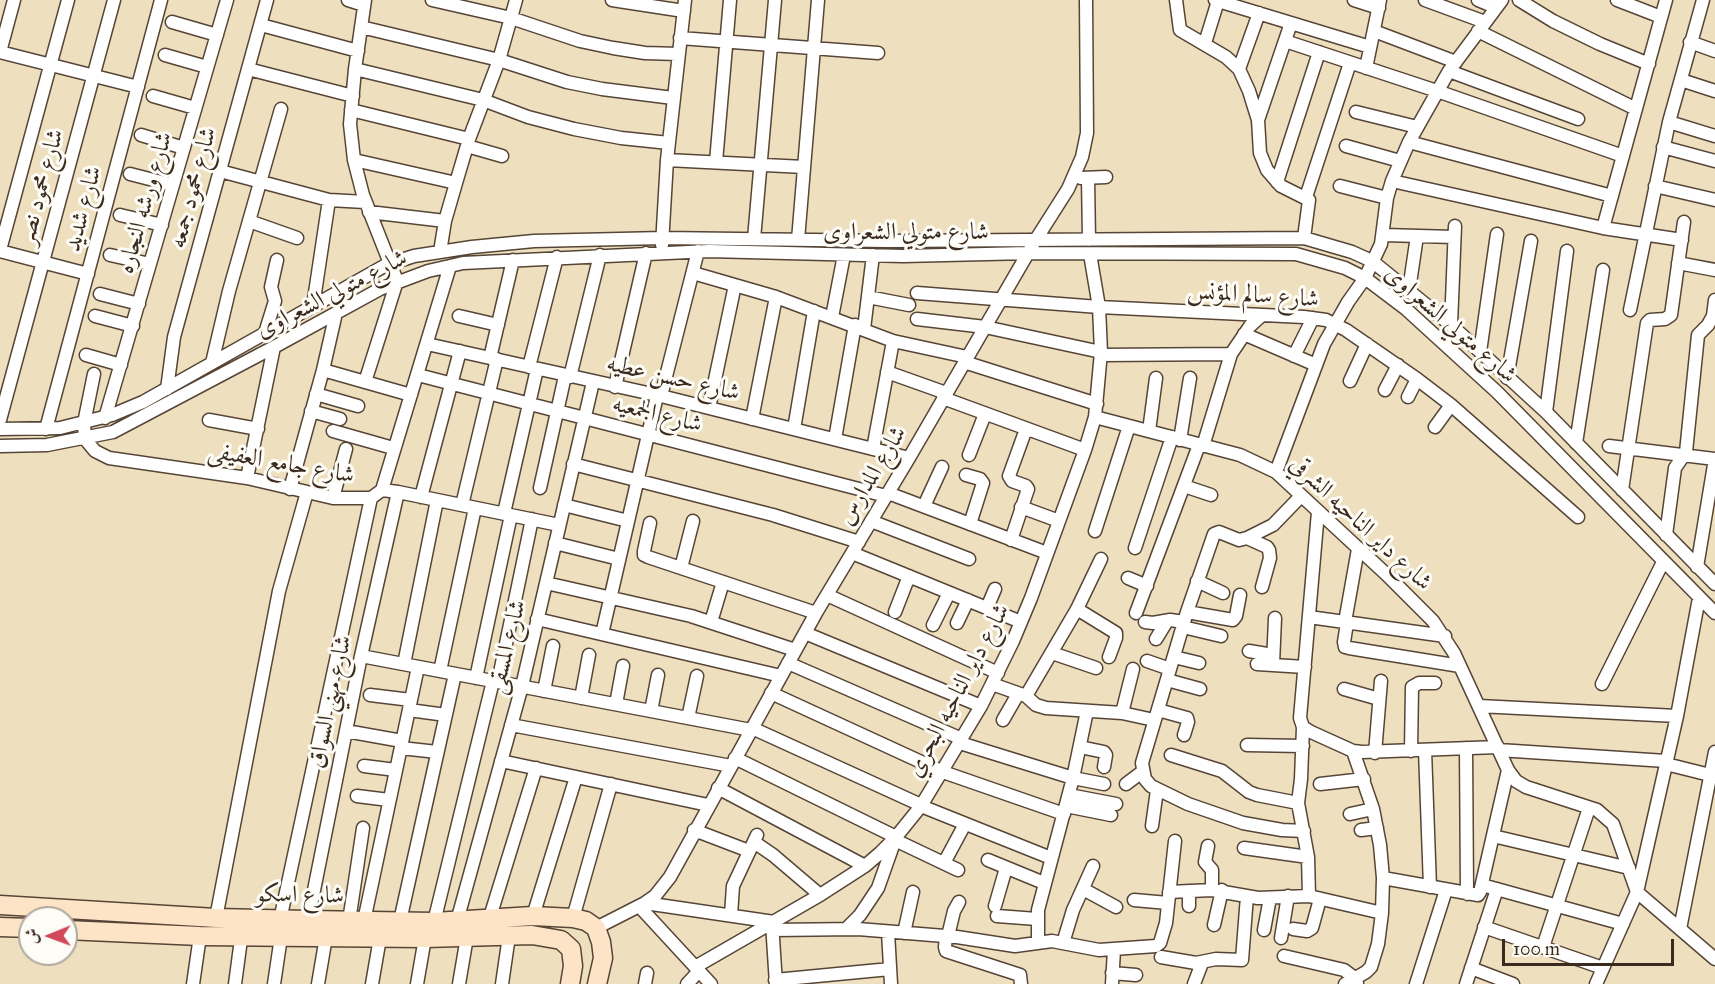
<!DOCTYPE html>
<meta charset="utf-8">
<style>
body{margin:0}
#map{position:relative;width:1715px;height:984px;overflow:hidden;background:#eee0bf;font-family:"IM FELL Great Primer",Amiri,serif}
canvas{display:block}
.north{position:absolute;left:18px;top:906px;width:60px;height:60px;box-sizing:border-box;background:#fdfcf7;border:2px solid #afa8a0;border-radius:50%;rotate:269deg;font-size:16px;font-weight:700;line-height:24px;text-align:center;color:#3b2a1e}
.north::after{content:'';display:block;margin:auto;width:21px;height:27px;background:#d1495b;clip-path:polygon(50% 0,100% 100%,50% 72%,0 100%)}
.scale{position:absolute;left:1502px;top:939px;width:172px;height:27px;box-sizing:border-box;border:3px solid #3b2a1e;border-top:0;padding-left:8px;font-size:18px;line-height:21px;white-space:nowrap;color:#3b2a1e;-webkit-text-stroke:4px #fdfcf7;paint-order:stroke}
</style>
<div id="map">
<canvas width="1715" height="984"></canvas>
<div class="north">ش</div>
<div class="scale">100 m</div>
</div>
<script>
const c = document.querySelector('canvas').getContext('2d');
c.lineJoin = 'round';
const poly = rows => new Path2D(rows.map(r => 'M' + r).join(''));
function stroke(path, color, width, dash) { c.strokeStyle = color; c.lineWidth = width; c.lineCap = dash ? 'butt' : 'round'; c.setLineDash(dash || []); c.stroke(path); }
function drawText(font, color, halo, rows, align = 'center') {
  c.font = font + ' "IM FELL Great Primer",Amiri,serif'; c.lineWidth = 6; c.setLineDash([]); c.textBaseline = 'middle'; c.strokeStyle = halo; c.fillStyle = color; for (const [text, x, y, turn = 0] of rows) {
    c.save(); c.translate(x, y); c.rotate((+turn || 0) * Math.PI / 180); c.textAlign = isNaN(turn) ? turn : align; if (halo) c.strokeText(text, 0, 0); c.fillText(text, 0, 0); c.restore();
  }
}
const street = poly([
 [348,0,364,5],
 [432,0,511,18,580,41,613,48,645,53,678,54],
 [612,0,684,11],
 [1176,0,1180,30,1226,57,1239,69,1249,91,1258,120,1260,153,1267,170,1281,186,1309,200,1304,238],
 [1215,0,1370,47],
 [1354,0,1379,8],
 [1425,0,1485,22],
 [1478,0,1495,7],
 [1519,0,1553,21,1600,44,1649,64],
 [1617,0,1661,17],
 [172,22,217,35],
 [261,25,358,51],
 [361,27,499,60,567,82,602,89,673,98],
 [1374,31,1456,62],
 [1478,31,1636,109],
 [680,38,878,53],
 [1285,41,1437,91,1623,156],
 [1690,42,1715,51],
 [1205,43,1218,1],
 [0,52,138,87],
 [0,52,14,0],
 [165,55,207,67],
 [1366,68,1380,0],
 [248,69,353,96],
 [355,69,483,100,528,117,574,129,621,138,669,143],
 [1239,69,1259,13],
 [1449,71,1578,119],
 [1681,80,1715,91],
 [153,96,195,108],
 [351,110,469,139],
 [1356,112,1417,127],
 [1258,120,1291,23],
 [1669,122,1715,136],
 [141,135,184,148],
 [1409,142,1612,196],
 [467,146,502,156],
 [1346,146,1400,161],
 [1663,147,1715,161],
 [354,160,456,183],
 [667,160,804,167],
 [716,162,730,0],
 [220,171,329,200,365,202],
 [130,174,173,185],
 [1081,178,1106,177],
 [1088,178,1089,240],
 [1392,181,1603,228,1682,240],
 [1277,182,1319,52],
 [1340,186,1387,198],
 [1655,186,1715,200],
 [1306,197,1350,63],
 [369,212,445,221],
 [120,215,162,225],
 [249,221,297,238],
 [1603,228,1666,0],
 [1384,235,1454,237],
 [754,239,775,0],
 [798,240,818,0],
 [662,245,667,160,685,0],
 [0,250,68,0],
 [0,251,88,274],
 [440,252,445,221,456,183,469,139,499,60,516,0],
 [110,255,150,264],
 [1678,263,1715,270],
 [693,273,776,297,893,341,967,357],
 [1409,290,1417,236],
 [917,293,1099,307,1304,317,1326,320,1346,330,1417,379,1451,405,1578,517],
 [100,294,139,304],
 [868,297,909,305],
 [313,306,329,200],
 [1630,310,1669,122,1703,0],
 [95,316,133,326],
 [459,316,498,325],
 [832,317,844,255],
 [917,319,985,327,1101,352],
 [1451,325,1455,226],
 [864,329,873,255],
 [265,333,275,301,271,287,277,260],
 [1244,334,1316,365],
 [427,344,661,396,909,458],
 [1480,352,1497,234],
 [86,355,121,365],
 [1101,355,1231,354],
 [1294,356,1313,318],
 [490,358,513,260],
 [964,362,1097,404],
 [212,363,229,291,281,109],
 [529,367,557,257],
 [323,370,411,395],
 [887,372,946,393],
 [94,374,84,423,85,439,95,451,109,458,247,478,333,498,371,498,382,490,398,492,559,525],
 [418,375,886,496],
 [570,377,600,255],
 [1507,378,1531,241],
 [1350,381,1367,344],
 [365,382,397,281,363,195,354,160,350,124,355,69,365,0],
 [615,387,646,253],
 [167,389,174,337,267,0],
 [1385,390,1398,365],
 [316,394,358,406],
 [661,396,698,251],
 [1408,397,1417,379],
 [943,398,1085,450],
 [709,408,735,285],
 [311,411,340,419],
 [1546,412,1567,251],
 [1095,417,1240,455,1276,472,1386,574,1433,621,1454,653,1508,770,1516,781,1526,787,1597,810,1613,824,1637,892],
 [105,418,227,0],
 [752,419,776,297],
 [0,420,114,0],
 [209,420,258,429],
 [1435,427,1451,405],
 [0,429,60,428,112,415,143,402,386,265,414,256,472,247,534,241,663,238,888,241,1304,238,1352,252,1372,261,1451,325,1546,412,1715,584],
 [46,429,161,0],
 [794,429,814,311],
 [333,431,393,448],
 [1149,431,1156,378],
 [835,439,855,325],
 [1180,440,1190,378],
 [1576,443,1603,270],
 [0,446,47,445,113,432,274,347,380,289,428,271,463,263,709,251,903,256,1028,253,1296,254,1345,268,1365,278,1406,309,1497,392,1715,613],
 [1203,446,1231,354,1250,326,1262,315],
 [1609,446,1715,459],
 [873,449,893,341],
 [969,455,985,414],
 [573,464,773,515,859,542],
 [1276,472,1324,344,1348,302,1365,278,1381,244,1387,198,1392,181,1409,142,1449,71,1502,0],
 [966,475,980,479,983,483,970,524],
 [247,478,274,347],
 [1184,486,1211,495],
 [540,488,565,376],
 [290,489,323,370,336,313],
 [382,490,450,266],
 [1622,490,1647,323,1650,320,1665,319,1671,315,1684,222],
 [888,493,1047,553],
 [1301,496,1273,525,1247,538,1239,540,1219,532,1214,534,1187,612,1142,763,1145,779,1151,786,1188,804,1243,823,1282,830,1304,831],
 [421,497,460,351],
 [333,498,346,449],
 [462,505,497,359],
 [564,505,628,521],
 [924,506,942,467],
 [1021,507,1059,521],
 [1318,512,1300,718,1303,727,1311,732,1353,751,1362,752,1498,747],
 [504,513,537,369],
 [871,521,969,559],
 [650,523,644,551,644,555,648,557,816,613],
 [1095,531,1129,426],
 [1666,535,1675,468,1686,452,1698,335,1708,325,1713,316,1715,300],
 [1247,538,1267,547,1269,550,1270,558,1262,587],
 [1011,540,1028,489,1026,486,1012,481,1009,476,1026,429],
 [555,543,619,559],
 [1135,548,1172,437],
 [852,553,1021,622],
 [1697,567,1715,459],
 [681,568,693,521],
 [1128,578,1147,586],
 [1197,581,1223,593],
 [546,583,691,616,795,650],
 [827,595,998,673],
 [987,608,995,589],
 [1077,609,1116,633,1116,638,1109,657],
 [895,612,909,576],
 [1187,612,1233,620,1236,616,1240,595],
 [1136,613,1199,445],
 [1309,617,1445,636],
 [537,619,781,676],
 [711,622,723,582],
 [1145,622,1153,623,1170,620,1184,622],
 [1345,622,1358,549],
 [957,623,968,600],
 [1347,623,1344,642,1345,647,1349,648,1460,666],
 [933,625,949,593],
 [1183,627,1221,636],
 [805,633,981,706],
 [602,634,657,396],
 [1156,639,1167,621],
 [1249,651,1273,655],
 [1052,653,1096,668],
 [361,656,751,730],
 [1174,657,1199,663],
 [1147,661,1170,669],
 [788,663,962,739],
 [404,664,437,500],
 [1257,664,1305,667],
 [1273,664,1275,618],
 [440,671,475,508],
 [476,678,511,515],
 [1167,680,1200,689],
 [498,682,532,519],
 [992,684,1026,696,1036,705,1046,708,1122,713,1154,720],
 [1602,684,1663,562],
 [1344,689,1379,699],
 [544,691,553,646],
 [771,693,943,772,1064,814],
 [370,695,411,700],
 [1026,696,1077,609,1101,559],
 [581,698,589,655],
 [616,704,623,666],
 [1479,706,1677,716],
 [409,710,446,715],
 [1158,710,1187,718,1188,722,1184,735],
 [651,711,658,675],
 [1122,713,1133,669],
 [688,718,697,676],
 [1003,720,1018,694],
 [511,725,731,766],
 [1303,727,1301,779,1298,803,1308,857,1309,896],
 [752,728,921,805],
 [346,731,402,741],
 [960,743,1073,778,1104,784],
 [1247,745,1303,746],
 [1080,747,1104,752,1106,755,1104,767],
 [401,748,437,752],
 [1466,748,1467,894],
 [1425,750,1430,887],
 [1499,750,1666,761],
 [1411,751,1412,687,1419,683,1435,683],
 [1375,753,1381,681],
 [1171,755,1222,771,1249,792,1257,795,1298,803],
 [735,758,896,837,878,888,860,915,846,929],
 [501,761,708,805],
 [1666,764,1710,775],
 [364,766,396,770],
 [1126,784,1142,772],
 [1320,784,1364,779],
 [718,788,865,866],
 [1069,795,1116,804],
 [357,796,389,800],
 [921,806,1051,858],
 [1066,806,1111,815],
 [1350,814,1373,809],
 [1152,826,1157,790],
 [694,830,749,851],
 [1361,830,1377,828],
 [1493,836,1629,868],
 [895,840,958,870],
 [754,842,773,855,820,895],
 [1208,846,1205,862,1212,870,1212,890],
 [1244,848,1308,857],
 [988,860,1044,883],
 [944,863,965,824],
 [1383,878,1478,895,1480,892,1508,770],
 [1482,885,1623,924],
 [1083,889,1116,907],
 [1169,892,1212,890,1258,898,1309,896,1382,913],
 [1189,892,1189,906],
 [1637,892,1715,959],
 [1134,900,1168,903],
 [645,903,774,922],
 [639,906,711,984],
 [995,906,1006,868],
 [731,915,733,886,757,835],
 [533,916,576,777],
 [997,916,1037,919],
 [490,917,536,768],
 [216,918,279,591,307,492],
 [573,918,611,784],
 [280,920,371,498],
 [308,920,361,656,398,492],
 [349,921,363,828],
 [364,921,418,667],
 [400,921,455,674],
 [457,921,522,686,593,382],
 [434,922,493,681],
 [772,923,776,984],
 [1214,925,1222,890],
 [1484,927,1603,968],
 [596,928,645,903,655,896,670,877,816,613,909,458,1035,241,1068,189,1082,157,1087,133,1086,0],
 [1293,929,1307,931,1312,928,1320,899],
 [1680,929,1715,752],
 [772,930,858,929,957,937,1015,946,1052,941,1099,950,1156,946,1160,943,1166,923,1175,841],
 [1264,930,1270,898],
 [888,932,891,984],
 [904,933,913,892],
 [946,936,945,947,946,951,1020,975,1021,984],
 [948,936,954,911,959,902],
 [1281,938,1288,896],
 [1038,941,1038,910,1073,778,1087,711],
 [1063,943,1073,910,1093,866],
 [1543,947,1589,808],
 [1284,956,1344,970,1352,976,1357,983],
 [1161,957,1196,963,1216,959,1242,960,1247,896],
 [695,967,820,895,865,866,880,853,896,837,921,806,981,706,1013,641,1031,598,1085,450,1095,417,1101,352,1099,307,1090,254],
 [1471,968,1513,984],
 [1112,973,1136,975],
 [775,980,890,969],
 [193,984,200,936],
 [235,984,242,932],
 [274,984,281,937],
 [318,984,326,937],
 [372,984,380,938],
 [417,984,425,938],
 [459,984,467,937],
 [502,984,509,936],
 [645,984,647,973],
 [687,984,699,971],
 [1112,984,1114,950],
 [1194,984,1202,963],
 [1345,984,1366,972,1371,967,1378,944,1382,913,1383,878,1380,845,1373,809,1353,751],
 [1416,984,1446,890],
 [1466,984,1497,889],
 [1596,984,1637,892,1677,716,1699,598]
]);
const secondary = poly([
 [0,905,216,918,308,920,434,922,533,916,573,918,586,921,596,928,601,942,603,958,597,984],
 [0,927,30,928],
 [66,930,200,936,425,938,532,935,561,940,571,949,573,966,570,984]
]);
stroke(street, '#564536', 15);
stroke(secondary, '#564536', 21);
stroke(street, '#fff', 12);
stroke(secondary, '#fee4c6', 18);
drawText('24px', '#3b2a1e', '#fdfcf7', [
 ["شارع محمود نصر",42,187,-75],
 ["شارع محمود جمعه",194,188,-75],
 ["شارع ورشه النجاره",146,203,-74],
 ["شارع شديد",84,209,-75],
 ["شارع متولي الشعراوى",906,233],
 ["شارع متولي الشعراوى",332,295,-27],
 ["شارع سالم المؤنس",1253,296,4],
 ["شارع متولي الشعراوى",1450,325,41],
 ["شارع حسن عطيه",673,379,13],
 ["شارع الجمعيه",657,415,14],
 ["شارع جامع العفيفى",281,464,10],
 ["شارع المدارس",873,476,-59],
 ["شارع داير الناحيه الشرقي",1360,524,43],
 ["شارع المسقى",508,647,-76],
 ["شارع داير الناحيه البحري",959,691,-62],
 ["شارع مهني السواق",331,702,-78],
 ["شارع اسكو",300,896,1]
]);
</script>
